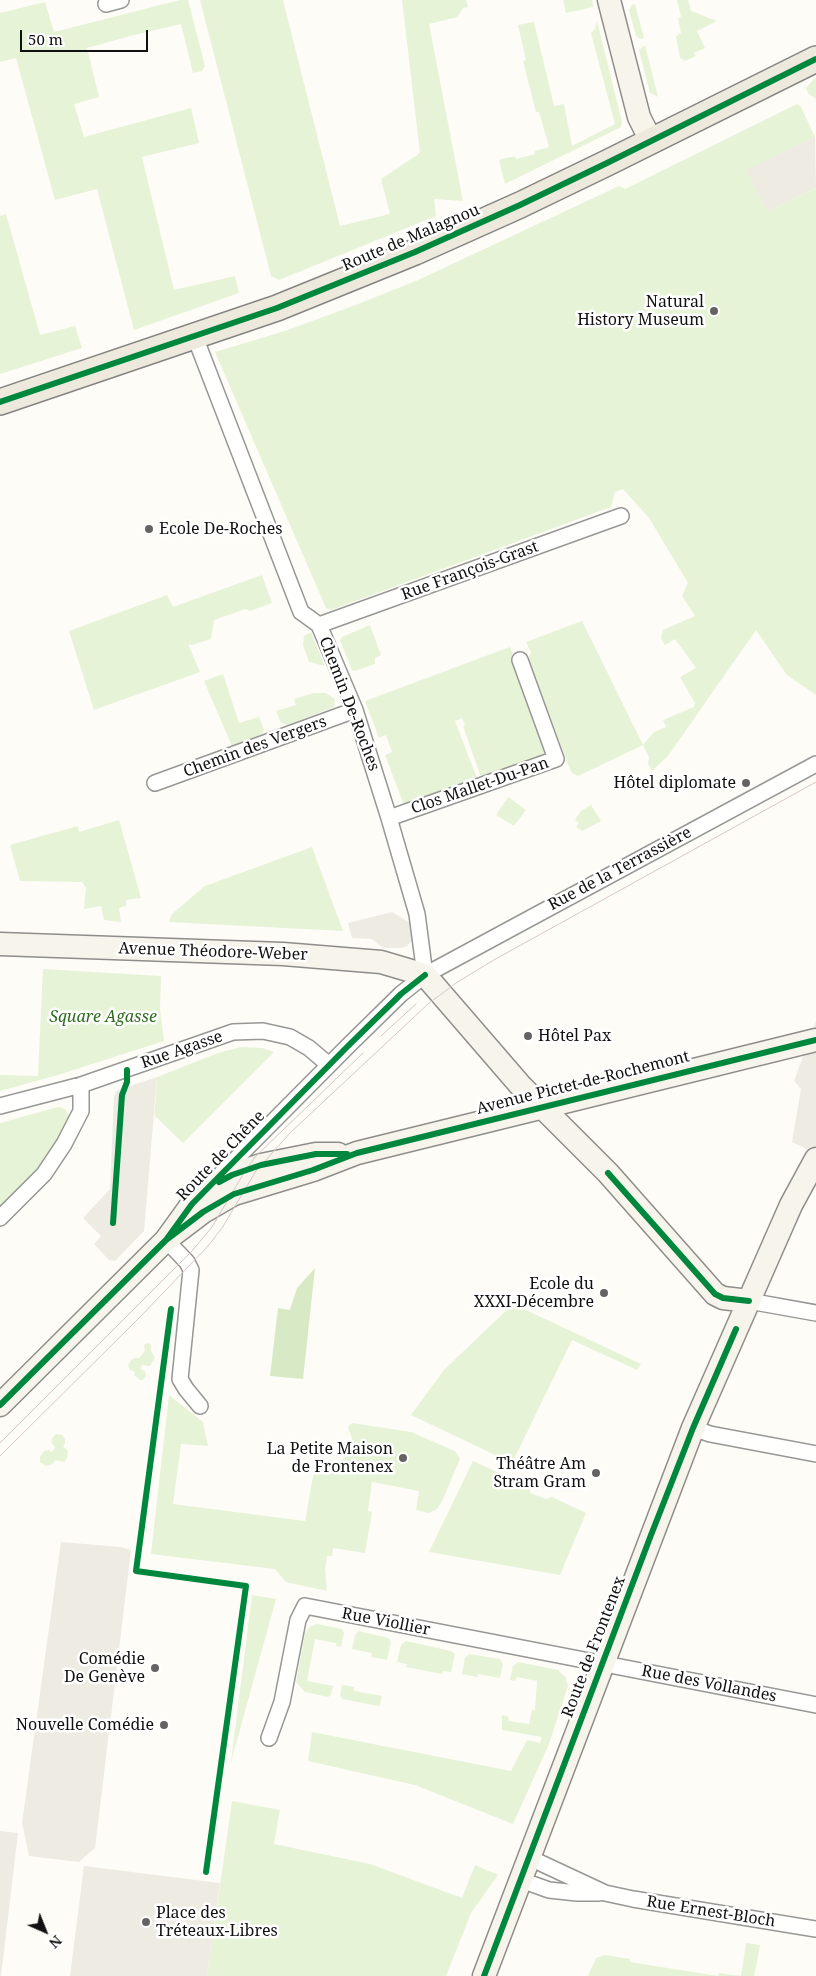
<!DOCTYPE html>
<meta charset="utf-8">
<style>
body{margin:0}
#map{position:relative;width:816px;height:1976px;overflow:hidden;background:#fdfcf7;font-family:"Noto Serif",serif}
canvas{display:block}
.north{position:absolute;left:20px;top:1906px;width:50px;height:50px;-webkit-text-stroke:4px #fff;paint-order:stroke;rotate:136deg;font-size:14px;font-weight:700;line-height:20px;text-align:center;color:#111}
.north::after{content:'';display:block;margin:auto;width:18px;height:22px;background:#111;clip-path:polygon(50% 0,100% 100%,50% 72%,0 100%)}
.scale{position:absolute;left:20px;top:30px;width:128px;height:22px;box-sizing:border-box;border:2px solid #111;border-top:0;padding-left:6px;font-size:15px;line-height:18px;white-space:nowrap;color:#111;-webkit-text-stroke:4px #fff;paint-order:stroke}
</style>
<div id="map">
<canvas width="816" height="1976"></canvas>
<div class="north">N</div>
<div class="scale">50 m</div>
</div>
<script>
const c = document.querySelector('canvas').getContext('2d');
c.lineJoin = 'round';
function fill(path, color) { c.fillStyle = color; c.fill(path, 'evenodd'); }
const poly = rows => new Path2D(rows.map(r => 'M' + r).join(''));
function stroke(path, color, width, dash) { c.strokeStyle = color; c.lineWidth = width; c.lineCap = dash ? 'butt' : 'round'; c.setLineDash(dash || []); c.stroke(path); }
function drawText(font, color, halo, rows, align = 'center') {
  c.font = font + ' "Noto Serif",serif'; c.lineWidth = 5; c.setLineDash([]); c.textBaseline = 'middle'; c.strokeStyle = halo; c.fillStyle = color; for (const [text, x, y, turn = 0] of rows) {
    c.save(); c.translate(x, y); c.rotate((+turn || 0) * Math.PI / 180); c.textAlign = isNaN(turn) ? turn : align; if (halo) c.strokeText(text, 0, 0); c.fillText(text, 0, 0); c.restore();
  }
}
fill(poly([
 [180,0,188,0,205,66,202,71,193,73,181,24,134,35,87,48,99,97,74,104,84,137,191,108,199,143,142,157,174,290,235,276,239,293,134,330,97,189,55,200,16,58,0,62,0,13,45,2,54,32],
 [200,0,283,0,340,226,390,214,381,179,420,153,402,0,466,0,468,7,463,8,457,17,429,24,463,201,434,199,436,216,279,280,271,276],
 [563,0,592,0,593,7,566,13],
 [677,0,688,0,691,11,717,21,697,31,705,48,694,53,696,56,685,61,680,58,676,36,681,33,678,18,681,17],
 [635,4,644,38,640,39,636,36,629,10,632,5],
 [597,21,622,122,621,127,505,184,499,160,515,156,516,159,535,154,535,151,549,147,539,112,536,112,523,61,526,60,518,25,534,22,554,106,564,104,572,146,615,124,591,33,595,29],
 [645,45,658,97,650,93,639,50],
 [816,77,816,99,808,93,806,88],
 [797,104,801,107,815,137,747,170,767,211,816,188,816,695,787,675,756,630,668,756,652,771,648,764,649,757,643,745,578,776,572,773,569,767,528,658,531,653,526,642,582,621,643,745,654,732,666,727,663,720,694,707,695,703,680,677,696,668,675,639,665,645,661,638,663,630,695,616,682,596,688,583,649,518,623,489,615,492,611,507,331,610,326,608,215,352,285,331,353,306,416,281,619,186,625,189],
 [6,214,40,335,75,326,82,348,0,374,0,216],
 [262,575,272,603,250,611,245,609,214,620,211,639,192,645,188,644,200,672,94,710,69,631,167,595,173,607],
 [370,625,381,655,375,658,375,664,355,671,352,670,340,640,342,637],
 [311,632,325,666,309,662,303,645,304,636],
 [510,647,548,749,545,757,482,780,463,726,465,725,462,718,455,721,478,781,405,808,385,755,392,752,386,735,379,738,365,701],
 [223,674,239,723,259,717,264,730,262,734,232,746,204,681],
 [314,693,326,693,335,699,334,707,288,725,281,723,276,711,296,705,294,699],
 [508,797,526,810,514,826,496,815],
 [591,805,601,821,582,831,576,827,579,823,575,820,581,811],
 [119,820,141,898,126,900,126,906,119,908,121,922,104,920,101,906,84,909,86,888,82,882,20,881,10,845,78,826,79,832],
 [312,847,343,931,169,922,172,914,205,886],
 [43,969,161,976,160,1009,164,1041,58,1075,0,1091,0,1075,38,1076],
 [241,1047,262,1048,274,1052,183,1143,155,1116,154,1124,157,1077,218,1053],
 [58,1107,65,1109,69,1115,69,1124,36,1176,0,1213,0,1123],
 [513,1304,641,1364,637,1370,572,1340,512,1463,411,1415,444,1370],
 [148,1343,151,1345,151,1351,155,1358,150,1366,142,1365,140,1369,145,1371,146,1376,143,1380,140,1380,134,1375,135,1372,130,1370,128,1366,131,1360,135,1358,139,1358,145,1351,144,1345],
 [169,1395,203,1422,208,1446,181,1444,173,1504,305,1521,315,1465,338,1465,348,1454,352,1439,348,1427,352,1423,411,1432,455,1451,460,1459,442,1501,437,1509,429,1513,416,1510,419,1491,372,1482,368,1511,372,1512,365,1553,333,1548,332,1556,327,1556,325,1569,327,1591,286,1582,275,1569,151,1554],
 [56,1434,62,1435,65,1439,65,1444,63,1446,68,1451,67,1458,64,1462,55,1460,53,1464,46,1466,40,1462,40,1457,44,1451,49,1450,52,1452,55,1447,51,1442,52,1438],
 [473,1461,530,1487,530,1493,546,1499,552,1497,586,1513,560,1575,429,1552],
 [252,1595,276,1599,231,1762],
 [317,1624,342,1629,344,1633,341,1647,336,1646,336,1643,315,1639,307,1681,333,1686,331,1695,328,1697,305,1692,296,1682,305,1633,309,1627],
 [359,1631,388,1638,391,1642,387,1660,371,1657,372,1653,352,1649,355,1635],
 [406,1641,451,1651,455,1654,451,1672,443,1671,442,1674,406,1667,407,1664,397,1662,401,1645],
 [469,1654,500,1659,503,1665,500,1678,478,1674,477,1677,462,1674,465,1658],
 [518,1662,558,1670,566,1678,568,1686,549,1744,513,1824,415,1785,308,1761,312,1732,511,1771,527,1740,540,1743,542,1737,502,1730,502,1715,509,1717,508,1721,529,1724,532,1710,535,1710,537,1681,517,1677,515,1681,510,1680,513,1666],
 [342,1685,354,1687,354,1691,382,1696,380,1705,378,1706,343,1699,340,1696],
 [232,1801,280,1810,274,1844,370,1864,462,1898,475,1865,498,1875,471,1913,446,1976,207,1976],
 [746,1943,760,1945,754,1976,588,1976,596,1958,606,1955,630,1959,630,1962,718,1976,719,1973,741,1976]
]), '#e7f3d7');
fill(poly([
 [315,1268,303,1379,270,1376,278,1308,290,1310,297,1288]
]), '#d8eac5');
fill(poly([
 [815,137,816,188,767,211,746,170],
 [392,912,412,924,414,938,407,946,401,948,383,948,372,939,352,938,348,923],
 [816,1021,816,1154,792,1142,801,1089,794,1081],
 [157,1077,144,1231,115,1261,109,1260,94,1244,101,1236,83,1218,110,1189,114,1097,116,1091],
 [61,1542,120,1547,131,1550,95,1848,79,1862,29,1856,22,1823],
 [0,1831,18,1833,1,1976,0,1976],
 [84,1866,220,1883,207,1976,70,1976]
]), '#edebe2');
const street = poly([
 [106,4,121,0],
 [195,337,301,612,319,625,355,710,389,818,417,914,425,975],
 [319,625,621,516],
 [155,783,355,710],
 [389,818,556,759,520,660],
 [0,1106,81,1085,233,1032,263,1031,290,1037,309,1048,329,1065],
 [218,1177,348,1046,401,994,425,975,816,764],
 [0,1218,44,1174,64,1144,81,1111,81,1085],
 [166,1240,187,1262,191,1270,180,1379,186,1389,200,1406],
 [749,1301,816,1313],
 [693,1428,710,1434,816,1454],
 [269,1738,282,1702,298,1620,305,1606,816,1705],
 [530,1858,605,1893,633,1899,816,1929],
 [521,1880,549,1890,577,1893,599,1893]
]);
const secondary = poly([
 [609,0,639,117,651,141],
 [0,944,283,954,381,962,425,975,520,1085,608,1173,715,1294,723,1298,749,1301],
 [166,1240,203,1212,234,1194,313,1170,357,1153,816,1040],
 [0,1405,166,1240,192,1204,207,1189,232,1175,261,1165,316,1154,338,1154],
 [484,1976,693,1428,791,1205,816,1159]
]);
const primary = poly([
 [0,402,277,308,415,252,520,205,607,163,816,59]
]);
stroke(street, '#979795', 18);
stroke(secondary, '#8e8d8b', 25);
stroke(primary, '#858482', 28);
stroke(street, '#fffffe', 15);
stroke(secondary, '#f6f4eb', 22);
stroke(primary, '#ede9dc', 25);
stroke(poly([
 [381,1036,416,1004],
 [0,1443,192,1251,212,1227,245,1171,256,1156,363,1053],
 [0,1456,140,1317,208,1246,222,1228,256,1171,290,1133,428,1004,456,983,492,961,816,782]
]), '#d9c6c7', 1);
stroke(poly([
 [0,402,277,308,415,252,520,205,607,163,816,59],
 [608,1173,715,1294,723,1298,749,1301],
 [219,1182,232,1175,261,1165,316,1154,347,1154],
 [113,1223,122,1095,127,1082,127,1070],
 [166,1240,203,1212,234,1194,313,1170,357,1153,816,1040],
 [171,1309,136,1571,246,1586,206,1872],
 [0,1405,166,1240,192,1204,348,1046,401,994,425,975],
 [484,1976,651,1535,693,1428,736,1329]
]), '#00873e', 6);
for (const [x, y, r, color] of [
 [714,311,5,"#646362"],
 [149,529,5,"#646362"],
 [746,783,5,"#646362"],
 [528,1036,5,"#646362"],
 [604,1293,5,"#646362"],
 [403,1458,5,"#646362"],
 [596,1473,5,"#646362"],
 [155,1668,5,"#646362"],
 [164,1725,5,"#646362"],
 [146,1922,5,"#646362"]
]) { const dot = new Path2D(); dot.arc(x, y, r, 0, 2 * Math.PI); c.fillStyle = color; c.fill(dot); stroke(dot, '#fff', 2); }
drawText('16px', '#111', '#fff', [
 ["Route de Malagnou",411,238,-23],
 ["Rue François-Grast",470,571,-20],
 ["Chemin De-Roches",349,704,69],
 ["Chemin des Vergers",255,747,-20],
 ["Clos Mallet-Du-Pan",480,786,-19],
 ["Rue de la Terrassière",620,869,-28],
 ["Avenue Théodore-Weber",213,952,2],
 ["Rue Agasse",182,1050,-19],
 ["Avenue Pictet-de-Rochemont",583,1083,-14],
 ["Route de Chêne",221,1156,-46],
 ["Rue Viollier",386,1622,11],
 ["Route de Frontenex",594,1647,-69],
 ["Rue des Vollandes",709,1684,11],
 ["Rue Ernest-Bloch",711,1912,9]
]);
drawText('16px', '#111', '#fff', [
 ["Natural",704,302],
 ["History Museum",704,320],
 ["Ecole De-Roches",159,529,"left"],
 ["Hôtel diplomate",736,783],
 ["Hôtel Pax",538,1036,"left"],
 ["Ecole du",594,1284],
 ["XXXI-Décembre",594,1302],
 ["La Petite Maison",393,1449],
 ["de Frontenex",393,1467],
 ["Théâtre Am",586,1464],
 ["Stram Gram",586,1482],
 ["Comédie",145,1659],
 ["De Genève",145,1677],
 ["Nouvelle Comédie",154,1725],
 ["Place des",156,1913,"left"],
 ["Tréteaux-Libres",156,1931,"left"]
], 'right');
drawText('italic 16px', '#2f6b1f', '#fff', [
 ["Square Agasse",103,1017]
]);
</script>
